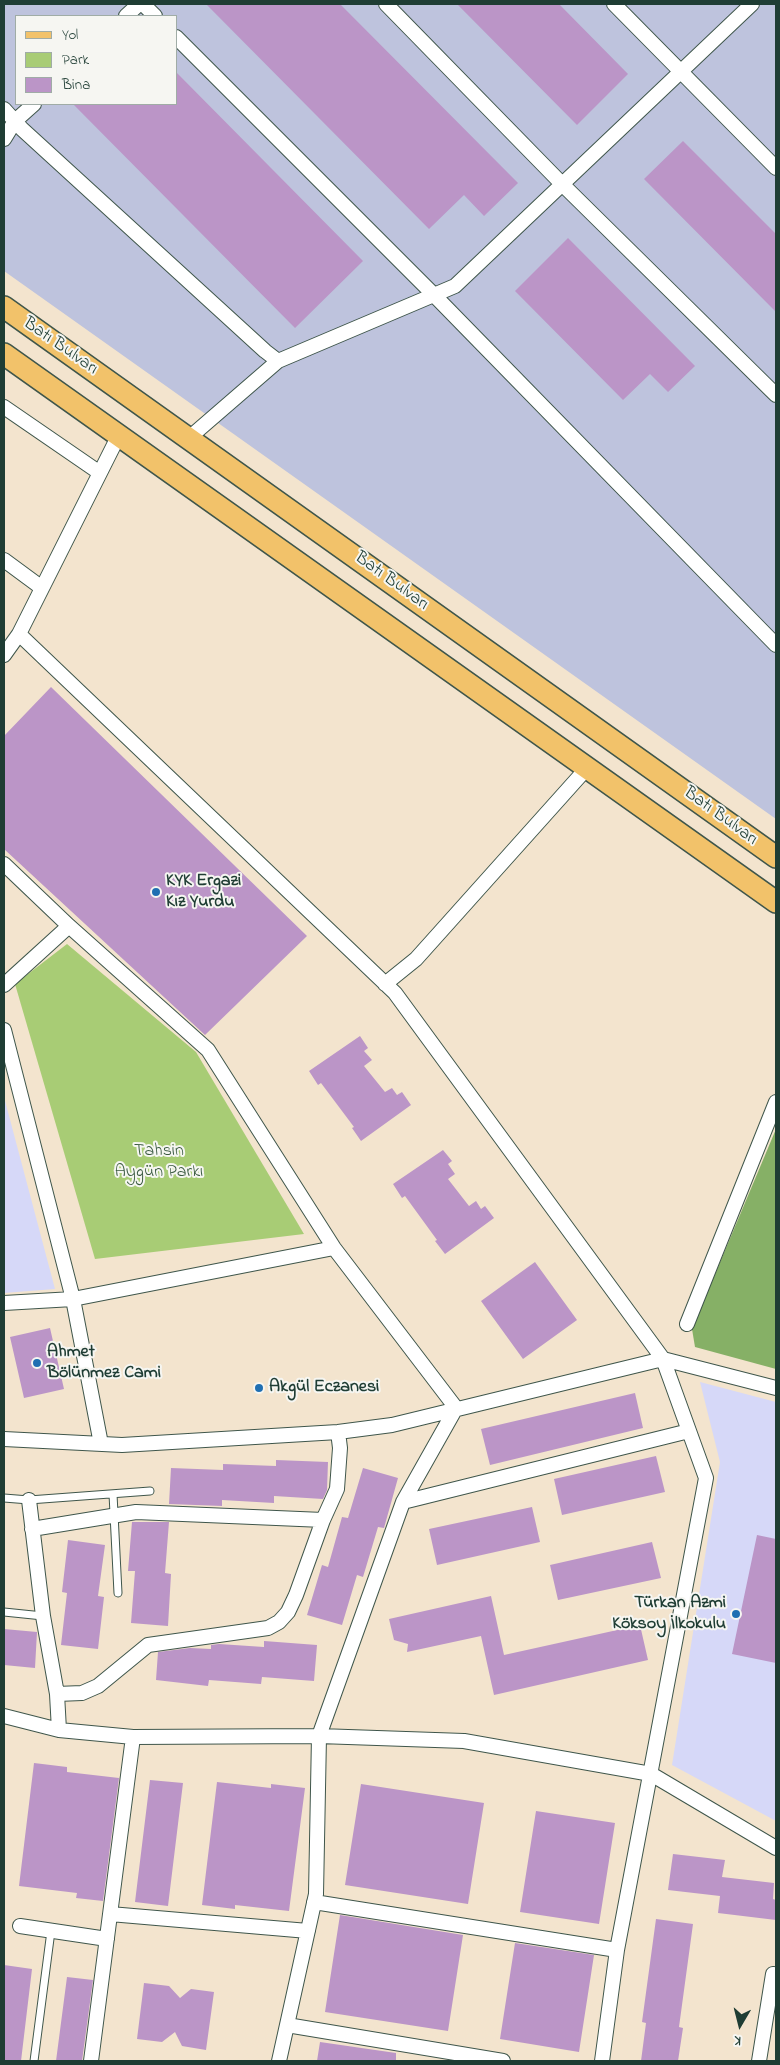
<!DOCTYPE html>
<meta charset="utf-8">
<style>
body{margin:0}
#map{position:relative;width:780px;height:2065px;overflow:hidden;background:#f3e4ce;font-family:"Indie Flower",sans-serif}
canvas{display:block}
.frame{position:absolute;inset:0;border:5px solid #1f3d34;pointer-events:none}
.legend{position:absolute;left:15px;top:15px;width:162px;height:90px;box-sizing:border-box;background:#f6f6f2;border:1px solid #a0aca6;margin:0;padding:6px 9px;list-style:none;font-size:15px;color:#1f3d34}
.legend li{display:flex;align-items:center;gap:10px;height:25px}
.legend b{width:25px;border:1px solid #a0aca6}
.north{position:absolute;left:715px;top:2000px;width:50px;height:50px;-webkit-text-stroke:4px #f6f6f2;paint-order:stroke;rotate:188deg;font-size:14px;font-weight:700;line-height:20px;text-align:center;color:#1f3d34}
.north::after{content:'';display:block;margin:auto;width:18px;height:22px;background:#1f3d34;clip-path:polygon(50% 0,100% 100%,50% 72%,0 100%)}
</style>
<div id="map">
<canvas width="780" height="2065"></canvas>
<div class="frame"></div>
<ul class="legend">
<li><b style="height:6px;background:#f2c26a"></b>Yol</li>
<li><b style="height:14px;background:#a8cc75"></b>Park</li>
<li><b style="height:14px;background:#bb95c7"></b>Bina</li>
</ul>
<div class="north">K</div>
</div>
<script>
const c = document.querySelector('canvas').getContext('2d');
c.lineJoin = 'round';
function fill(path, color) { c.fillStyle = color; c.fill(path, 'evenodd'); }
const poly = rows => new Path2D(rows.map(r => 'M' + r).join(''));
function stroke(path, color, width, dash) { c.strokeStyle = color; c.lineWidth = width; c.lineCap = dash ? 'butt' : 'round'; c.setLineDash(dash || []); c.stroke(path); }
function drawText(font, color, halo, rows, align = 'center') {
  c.font = font + ' "Indie Flower",sans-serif'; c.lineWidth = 4; c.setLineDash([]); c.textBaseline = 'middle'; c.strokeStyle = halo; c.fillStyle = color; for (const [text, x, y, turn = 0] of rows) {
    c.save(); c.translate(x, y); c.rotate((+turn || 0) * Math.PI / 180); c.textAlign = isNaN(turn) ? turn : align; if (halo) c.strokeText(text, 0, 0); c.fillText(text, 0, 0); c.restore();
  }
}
fill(poly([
 [4,1097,55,1289,4,1293],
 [700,1382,776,1402,776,1821,672,1765,720,1462]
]), '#d6d8f8');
fill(poly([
 [4,4,776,4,776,819,4,271],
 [16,16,176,16,176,104,16,104]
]), '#bec3dd');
fill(poly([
 [67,944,196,1052,304,1234,95,1259,15,984]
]), '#a8cc75');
fill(poly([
 [776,1129,776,1369,695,1347,692,1329]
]), '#86b066');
fill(poly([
 [206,4,340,4,518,183,484,216,464,195,429,229],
 [457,4,559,4,628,74,577,125],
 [176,72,363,261,295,328,73,104,176,104],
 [683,141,776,234,776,312,644,179],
 [568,238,695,366,668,392,650,374,623,400,515,291],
 [51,687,307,936,205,1035,4,849,4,736],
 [360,1036,368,1048,364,1051,372,1060,364,1066,385,1092,392,1088,397,1095,402,1092,411,1105,361,1141,352,1128,354,1127,321,1083,318,1085,309,1071],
 [443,1150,452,1161,448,1164,455,1174,448,1179,469,1206,476,1201,481,1209,485,1206,494,1218,445,1254,435,1241,437,1240,405,1196,402,1198,393,1184],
 [535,1262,577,1320,523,1359,481,1301],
 [50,1328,64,1389,24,1398,10,1337],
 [635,1393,643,1428,490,1465,481,1429],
 [656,1456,665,1492,562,1515,554,1479],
 [276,1460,328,1462,327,1490,323,1499,274,1496,274,1503,222,1500,222,1506,169,1504,171,1468,223,1470,223,1464,276,1466],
 [363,1468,398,1478,384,1528,378,1527,363,1577,357,1575,342,1625,307,1615,322,1565,328,1567,342,1517,348,1518],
 [532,1507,540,1542,437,1565,429,1529],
 [132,1522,169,1522,165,1573,171,1574,168,1626,131,1623,135,1571,128,1571],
 [757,1535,776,1539,776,1663,732,1654],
 [68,1540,105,1545,98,1596,104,1597,98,1649,61,1645,67,1593,62,1592],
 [652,1542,661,1578,558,1600,550,1565],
 [491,1596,504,1655,640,1625,648,1660,494,1695,481,1636,407,1652,408,1644,394,1640,389,1619],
 [4,1629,37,1632,35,1668,4,1665],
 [264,1641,317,1645,314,1681,262,1677,261,1684,209,1680,208,1686,156,1680,158,1652,190,1648,211,1649,211,1645,219,1644,264,1647],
 [34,1763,67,1767,67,1772,119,1778,103,1901,76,1898,77,1893,19,1886],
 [150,1780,183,1783,168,1906,135,1902],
 [217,1782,271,1788,271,1784,305,1788,289,1911,235,1905,235,1909,202,1905],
 [361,1784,484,1803,468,1904,345,1885],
 [536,1811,615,1823,599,1924,520,1912],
 [673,1854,725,1860,722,1877,774,1883,773,1899,776,1900,776,1920,718,1913,720,1896,668,1890],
 [340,1915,463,1935,448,2031,325,2012],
 [656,1919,693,1924,679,2027,683,2028,678,2061,641,2061,646,2023,642,2022],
 [515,1943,594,1955,579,2052,500,2039],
 [4,1965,32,1969,21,2061,4,2061],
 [67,1977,93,1980,82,2061,56,2061],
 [144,1983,169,1986,180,1998,191,1989,214,1992,206,2050,182,2046,175,2032,162,2042,137,2039],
 [320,2042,396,2053,396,2061,317,2061]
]), '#bb95c7');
const service = poly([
 [113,1494,118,1593],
 [4,1498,29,1500,150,1491],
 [4,1612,43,1616],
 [34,2061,51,1931]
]);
const minor = poly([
 [143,4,155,16],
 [386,4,562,184,776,395],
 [614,4,776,168],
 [126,16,139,4],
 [176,37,434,295,776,645],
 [4,109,22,129,265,351,278,361,189,438],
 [4,139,15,121,34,104],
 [278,361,455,286,752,4],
 [4,407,100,473],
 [119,435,19,634,395,993,663,1359,706,1478,617,1950,602,2061],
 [4,560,42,588],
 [4,655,19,634],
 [4,864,69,926,208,1050,334,1248,456,1408,403,1502,319,1736,316,1894,279,2061],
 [385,984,416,959,587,768],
 [4,985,69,926],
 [4,1030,73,1299,101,1444],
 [4,1303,73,1299,334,1248],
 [687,1324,776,1102],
 [4,1439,122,1445,338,1432,392,1425,663,1359,776,1388],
 [29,1500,43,1616,57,1694,59,1730],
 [403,1502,689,1431],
 [32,1529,136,1512,323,1520,337,1489,340,1448,338,1432],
 [57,1694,82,1693,98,1686,148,1645,254,1630,268,1628,279,1622,288,1612,296,1595,323,1520],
 [4,1716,59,1730,133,1737,319,1736,464,1741,651,1774,776,1848],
 [314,1902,617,1950],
 [110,1914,308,1931],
 [20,1926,107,1939],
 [287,2025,503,2061],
 [91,2061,133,1737],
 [759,2061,773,1974,776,1975]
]);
const primary = poly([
 [4,307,776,857],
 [4,354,776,902]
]);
stroke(service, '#3f564b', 9);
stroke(minor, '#3f564b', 16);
stroke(primary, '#3f564b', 24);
stroke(service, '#fff', 7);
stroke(minor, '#fff', 14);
stroke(primary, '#f2c26a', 21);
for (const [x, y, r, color] of [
 [156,892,5,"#1f6fb2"],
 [37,1363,5,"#1f6fb2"],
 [259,1388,5,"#1f6fb2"],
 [736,1614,5,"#1f6fb2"]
]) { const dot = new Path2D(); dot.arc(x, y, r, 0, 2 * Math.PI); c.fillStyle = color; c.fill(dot); stroke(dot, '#f6f6f2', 2); }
drawText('18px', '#1f3d34', '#f6f6f2', [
 ["Batı Bulvarı",60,347,35],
 ["Batı Bulvarı",391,582,36],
 ["Batı Bulvarı",720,817,36]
]);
drawText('bold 18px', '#1f3d34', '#f6f6f2', [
 ["KYK Ergazi",166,882],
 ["Kız Yurdu",166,903],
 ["Ahmet",47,1353],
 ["Bölünmez Cami",47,1374],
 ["Akgül Eczanesi",269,1388],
 ["Türkan Azmi",726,1604,"right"],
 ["Köksoy İlkokulu",726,1625,"right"]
], 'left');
drawText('18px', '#3a5a41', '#f6f6f2', [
 ["Tahsin",159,1152],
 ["Aygün Parkı",159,1173]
]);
</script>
